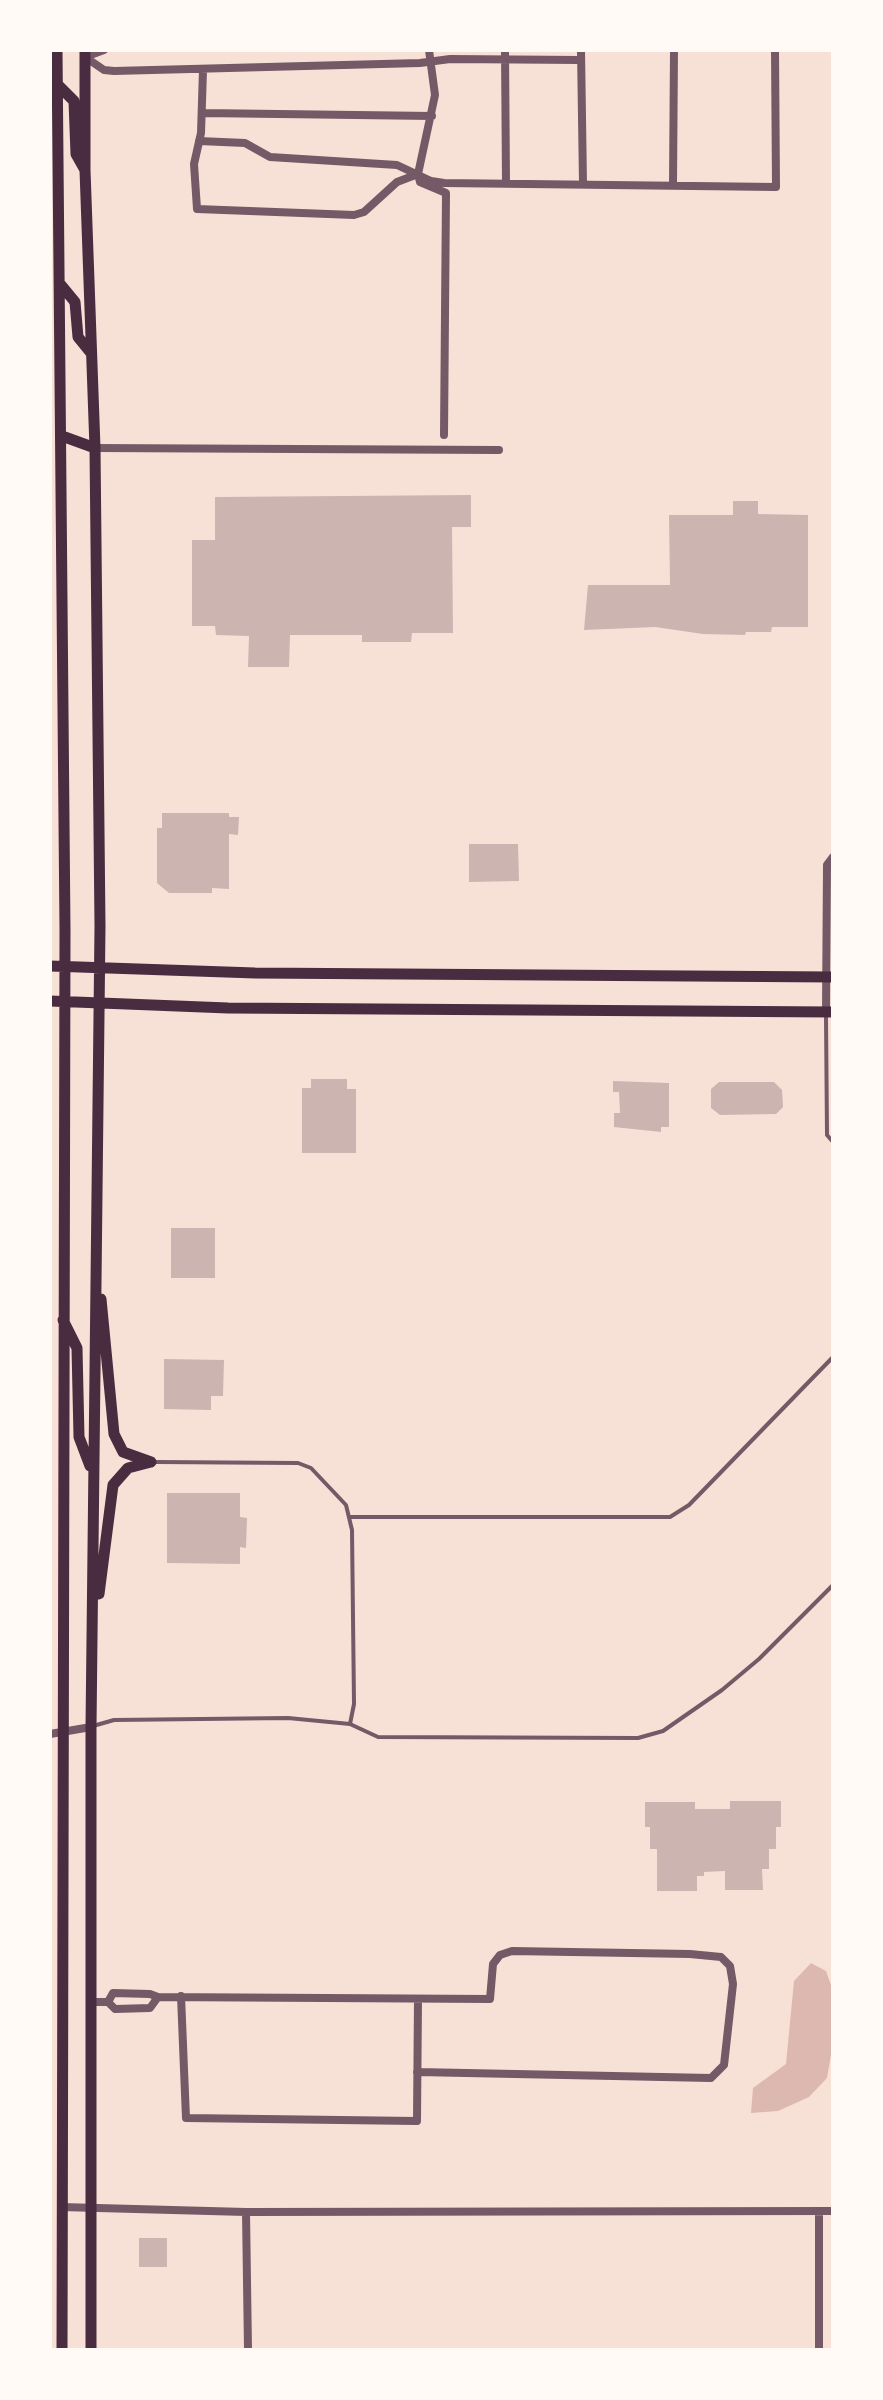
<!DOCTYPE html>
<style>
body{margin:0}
#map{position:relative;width:883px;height:2400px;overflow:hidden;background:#f7e1d7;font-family:Helvetica,sans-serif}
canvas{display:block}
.frame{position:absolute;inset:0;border:52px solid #fffaf5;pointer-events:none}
</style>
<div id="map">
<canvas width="883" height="2400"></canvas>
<div class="frame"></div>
</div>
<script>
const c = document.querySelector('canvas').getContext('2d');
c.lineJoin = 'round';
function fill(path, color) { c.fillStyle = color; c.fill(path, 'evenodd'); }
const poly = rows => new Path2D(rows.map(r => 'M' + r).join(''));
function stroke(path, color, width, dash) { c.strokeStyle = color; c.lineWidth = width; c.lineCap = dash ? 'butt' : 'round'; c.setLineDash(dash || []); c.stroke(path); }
fill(poly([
 [811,1963,826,1971,832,1988,833,2043,827,2078,809,2097,778,2111,751,2113,753,2088,786,2064,794,1981]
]), '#dcb8b0');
fill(poly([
 [471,495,471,527,452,527,453,633,412,633,411,642,362,642,362,635,290,635,289,667,248,667,249,636,216,635,215,626,192,626,192,540,215,540,215,497],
 [733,501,758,501,758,514,808,515,808,627,772,627,771,632,746,632,745,635,703,634,655,627,584,630,588,585,670,585,669,515,733,515],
 [162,813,229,813,229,817,239,817,238,835,229,834,229,889,212,888,212,893,169,893,157,883,157,828,162,828],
 [469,844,518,844,519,881,469,882],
 [311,1079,347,1079,347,1089,356,1089,356,1153,302,1153,302,1088,311,1088],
 [613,1081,669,1083,669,1127,661,1127,661,1132,614,1127,614,1113,620,1113,619,1092,613,1092],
 [719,1082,774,1082,782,1090,783,1107,776,1114,720,1115,711,1108,711,1089],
 [171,1228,215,1228,215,1278,171,1278],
 [164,1359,224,1360,223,1396,211,1396,211,1410,164,1409],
 [167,1493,240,1493,240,1517,247,1518,246,1548,240,1547,240,1564,167,1563],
 [730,1801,781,1801,781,1827,776,1827,776,1849,769,1849,769,1869,762,1869,763,1890,725,1890,725,1871,704,1872,704,1876,697,1876,697,1891,657,1891,657,1849,650,1849,650,1827,645,1827,645,1802,695,1802,695,1809,730,1809],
 [139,2238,167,2238,167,2267,139,2267]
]), '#ccb4b1');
stroke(poly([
 [826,1017,827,1135,833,1142],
 [156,1462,298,1463,311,1468,346,1505,352,1530,354,1704,350,1724],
 [351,1517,670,1517,689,1505,833,1357],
 [93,1726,114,1720,288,1718,350,1724,378,1737,638,1738,663,1731,722,1690,759,1659,833,1585]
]), '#755966', 4);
stroke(poly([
 [505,50,506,183],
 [581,50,583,184],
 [85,57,104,70,114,71,420,63,450,59,580,60],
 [85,57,104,50],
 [203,70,201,133,194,164,197,209,354,215,364,212,397,182,418,174],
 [202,113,432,116],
 [199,141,245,143,270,157,397,165,431,181,444,183,776,187,775,50],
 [418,174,420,182,446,193,444,435],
 [418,174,435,95,429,50],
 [673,185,674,50],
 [95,448,499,450],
 [826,1012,827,865,833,857],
 [50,1734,91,1727],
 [181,1996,186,2118,417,2121,418,1999],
 [92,2002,108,2002,115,2009,150,2008,158,1997],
 [108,2002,113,1993,150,1994,158,1997,490,1999,493,1964,500,1955,512,1951,690,1954,721,1957,730,1966,733,1984,724,2065,711,2078,417,2072],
 [61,2207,246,2212,833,2211],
 [246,2212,248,2350],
 [819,2350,819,2211]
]), '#755966', 8);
stroke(poly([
 [57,50,65,931,62,2350],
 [85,50,85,170,95,448,100,926,91,1727,91,2350],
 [57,84,74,101,76,154,85,170],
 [61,285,75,302,78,337,91,353],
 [62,436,95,448],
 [50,966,255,973,833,977],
 [50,1001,228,1008,833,1012],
 [101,1299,114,1434,123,1452,151,1462],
 [63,1320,77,1348,79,1437,90,1466],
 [99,1594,113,1485,128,1468,151,1462]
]), '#4a2c40', 11);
</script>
